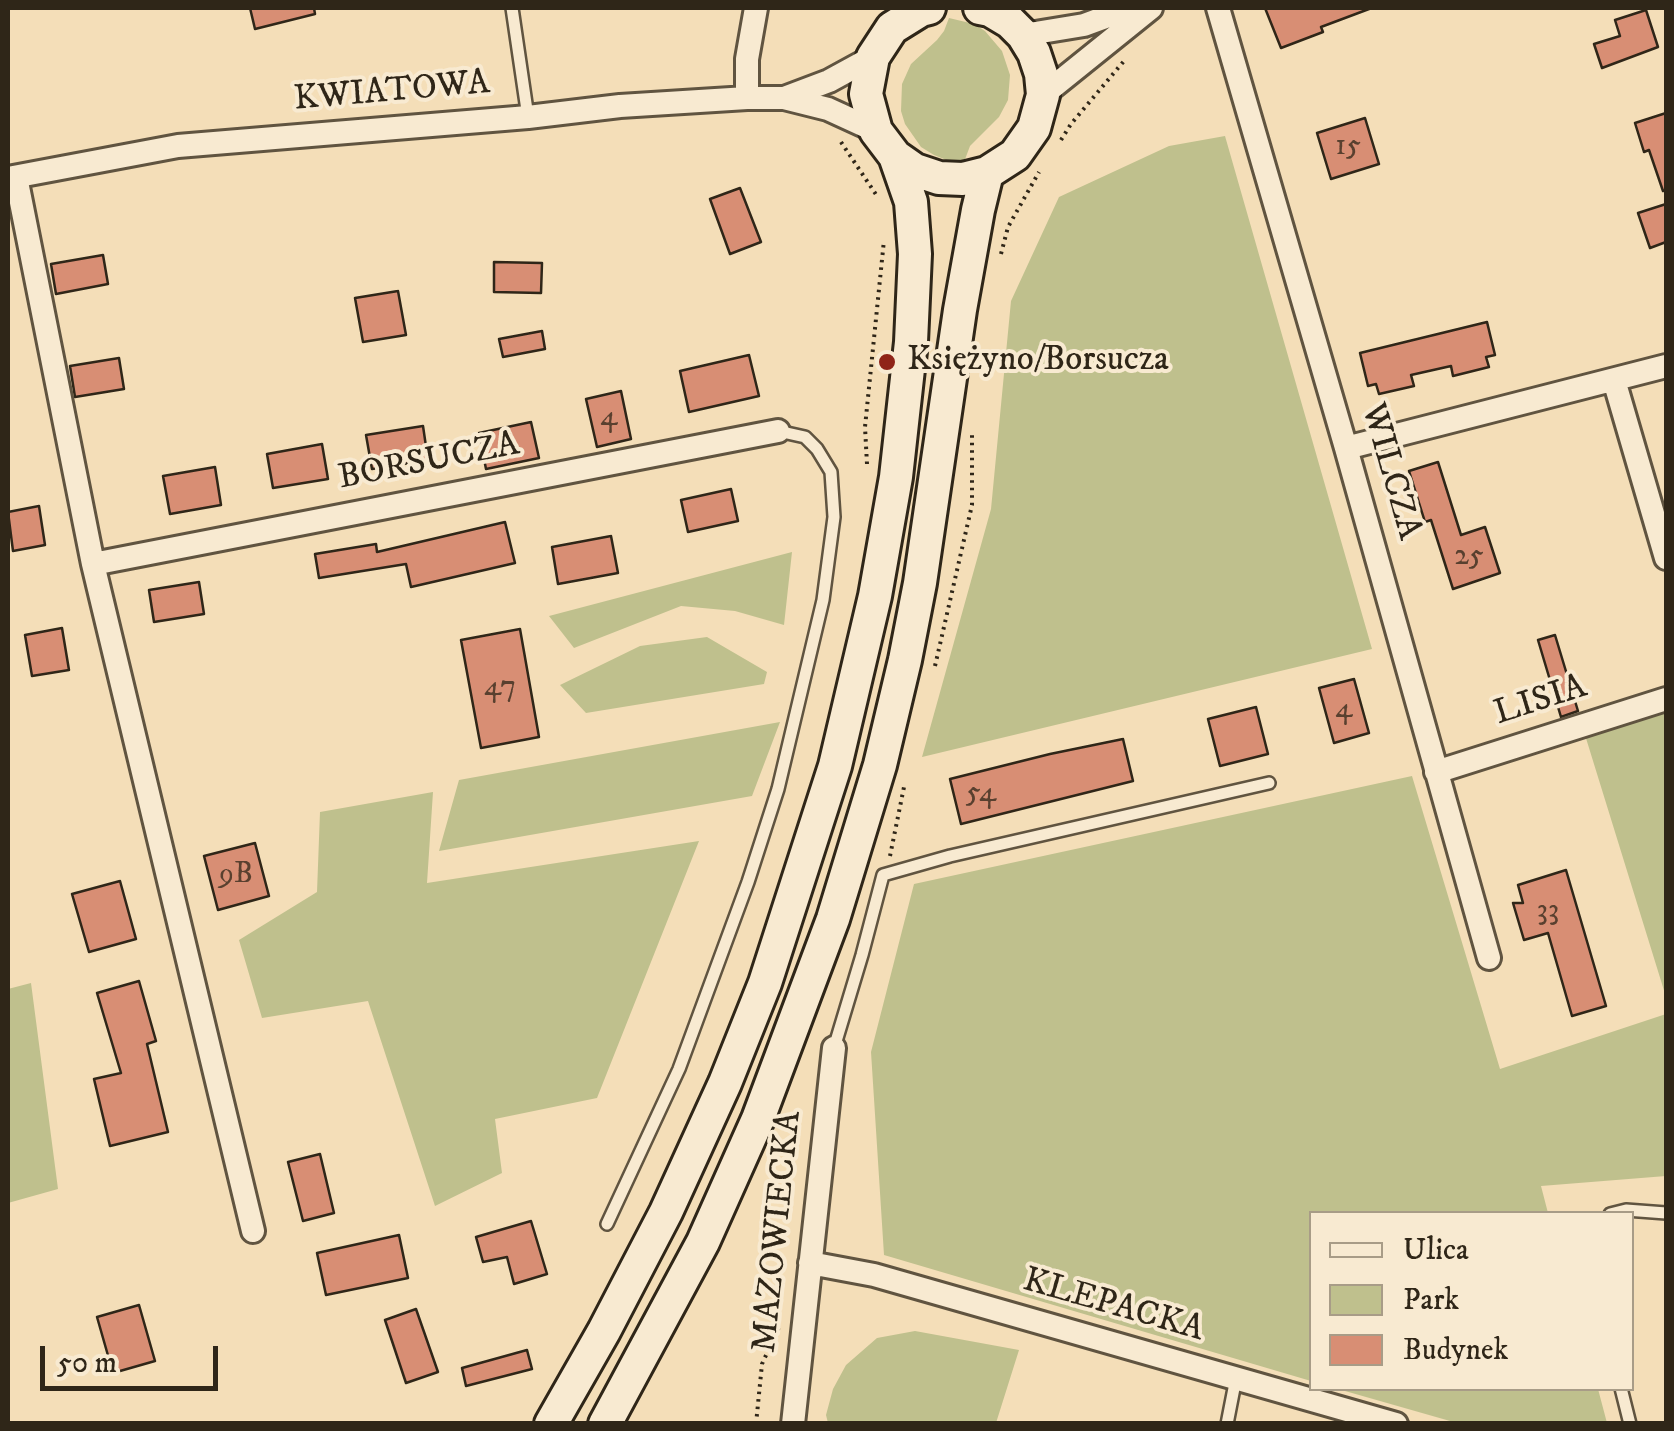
<!DOCTYPE html>
<meta charset="utf-8">
<style>
body{margin:0}
#map{position:relative;width:1674px;height:1431px;overflow:hidden;background:#f4deb8;font-family:"IM FELL DW Pica",serif}
canvas{display:block}
.frame{position:absolute;inset:0;border:10px solid #2f2618;pointer-events:none}
.legend{position:absolute;left:1309px;top:1211px;width:325px;height:180px;box-sizing:border-box;background:#f8ead1;border:2px solid #a89c87;margin:0;padding:12px 18px;list-style:none;font-size:30px;color:#2f2618}
.legend li{display:flex;align-items:center;gap:20px;height:50px}
.legend b{width:50px;border:2px solid #a89c87}
.scale{position:absolute;left:40px;top:1346px;width:178px;height:45px;box-sizing:border-box;border:5px solid #2f2618;border-top:0;padding-left:12px;font-size:30px;line-height:35px;white-space:nowrap;color:#2f2618;-webkit-text-stroke:8px #f8ead1;paint-order:stroke}
</style>
<div id="map">
<canvas width="1674" height="1431"></canvas>
<div class="frame"></div>
<ul class="legend">
<li><b style="height:12px;background:#f8ead1"></b>Ulica</li>
<li><b style="height:28px;background:#bfc08d"></b>Park</li>
<li><b style="height:28px;background:#d88e74"></b>Budynek</li>
</ul>
<div class="scale">50 m</div>
</div>
<script>
const c = document.querySelector('canvas').getContext('2d');
c.lineJoin = 'round';
function fill(path, color) { c.fillStyle = color; c.fill(path, 'evenodd'); }
const poly = rows => new Path2D(rows.map(r => 'M' + r).join(''));
function stroke(path, color, width, dash) { c.strokeStyle = color; c.lineWidth = width; c.lineCap = dash ? 'butt' : 'round'; c.setLineDash(dash || []); c.stroke(path); }
function drawText(font, color, halo, rows, align = 'center') {
  c.font = font + ' "IM FELL DW Pica",serif'; c.lineWidth = 8; c.setLineDash([]); c.textBaseline = 'middle'; c.strokeStyle = halo; c.fillStyle = color; for (const [text, x, y, turn = 0] of rows) {
    c.save(); c.translate(x, y); c.rotate((+turn || 0) * Math.PI / 180); c.textAlign = isNaN(turn) ? turn : align; if (halo) c.strokeText(text, 0, 0); c.fillText(text, 0, 0); c.restore();
  }
}
fill(poly([
 [949,18,974,24,985,31,1002,51,1010,75,1008,100,999,117,970,146,964,162,949,161,934,155,921,147,905,124,901,111,902,84,911,64,937,40,944,31],
 [1225,136,1372,649,922,757,991,509,1011,301,1059,197,1169,146],
 [792,552,784,625,735,611,681,606,574,648,549,616],
 [707,637,767,672,764,684,586,713,560,685,640,646],
 [1666,709,1666,997,1585,735],
 [780,722,752,796,439,851,459,780],
 [1412,776,1500,1069,1666,1014,1666,1176,1541,1186,1548,1213,1312,1214,1311,1381,884,1255,871,1052,914,884],
 [433,792,427,883,699,841,597,1098,495,1119,502,1173,435,1206,368,1001,262,1018,239,940,317,892,320,812],
 [31,983,58,1189,8,1203,8,989],
 [915,1331,1019,1350,996,1423,828,1423,826,1415,833,1389,846,1365,877,1338],
 [1338,1389,1598,1389,1607,1423,1457,1423]
]), '#bfc08d');
const building = poly([
 [250,8,314,8,315,14,255,29,250,8],
 [1265,8,1368,8,1369,9,1321,27,1323,32,1281,48,1265,8],
 [1646,10,1658,47,1602,68,1594,44,1620,36,1615,20,1646,10],
 [1666,113,1666,190,1663,191,1649,150,1644,152,1635,123,1666,113],
 [1365,118,1379,164,1331,179,1317,133,1365,118],
 [740,188,761,242,730,254,710,199,740,188],
 [1666,204,1666,242,1650,248,1638,213,1666,204],
 [103,255,108,284,56,294,51,264,103,255],
 [494,262,542,263,541,293,494,292,494,262],
 [398,291,406,335,363,342,355,298,398,291],
 [1487,322,1495,355,1486,357,1489,367,1453,376,1451,366,1411,375,1414,386,1379,394,1376,384,1368,386,1360,353,1487,322],
 [542,331,545,349,503,357,499,339,542,331],
 [749,355,759,396,689,412,680,371,749,355],
 [119,358,124,389,75,397,70,366,119,358],
 [621,391,631,439,597,447,586,399,621,391],
 [531,422,539,458,486,469,479,433,531,422],
 [423,426,428,460,372,469,366,435,423,426],
 [322,444,328,479,273,488,267,454,322,444],
 [1438,462,1461,535,1485,527,1500,573,1453,589,1431,520,1425,522,1409,471,1438,462],
 [215,467,221,505,170,514,163,476,215,467],
 [731,489,738,521,688,532,681,500,731,489],
 [39,506,45,545,13,551,8,512,39,506],
 [505,522,515,563,411,587,406,564,319,578,315,554,376,544,377,552,505,522],
 [611,536,618,573,558,584,552,547,611,536],
 [199,582,204,614,154,622,149,590,199,582],
 [62,628,69,670,32,676,25,635,62,628],
 [520,629,539,737,481,748,461,640,520,629],
 [1555,635,1578,711,1561,717,1538,640,1555,635],
 [1354,679,1369,733,1334,743,1319,688,1354,679],
 [1256,707,1268,754,1220,766,1208,719,1256,707],
 [1123,739,1133,781,961,824,950,779,1050,754,1123,739],
 [255,843,269,896,218,910,204,856,255,843],
 [1566,870,1606,1006,1572,1016,1548,933,1524,940,1513,903,1523,903,1518,885,1566,870],
 [120,881,136,939,89,952,72,894,120,881],
 [139,981,156,1041,147,1044,168,1132,110,1146,94,1079,121,1073,97,993,139,981],
 [320,1154,334,1213,303,1221,288,1162,320,1154],
 [531,1221,547,1274,514,1284,507,1257,483,1262,476,1237,531,1221],
 [399,1235,408,1278,326,1295,317,1253,399,1235],
 [139,1305,155,1361,113,1373,97,1317,139,1305],
 [416,1309,438,1372,406,1383,385,1320,416,1309],
 [527,1350,532,1369,466,1386,462,1368,527,1350]
]);
fill(building, '#d88e74');
stroke(building, '#2f2618', 2.5);
const lane = poly([
 [512,8,528,117],
 [834,1048,862,955,883,875,950,856,1269,783],
 [1610,1214,1626,1210,1666,1213],
 [607,1224,679,1069,748,882,778,789,823,600,834,517,831,472,817,449,805,437,778,431],
 [1621,1388,1630,1424],
 [1227,1424,1236,1378]
]);
const street = poly([
 [1218,8,1346,448,1489,958],
 [1023,35,1084,25,1130,8],
 [1043,95,1151,8],
 [747,98,747,59,756,8],
 [784,98,829,81,873,57],
 [16,177,93,564,253,1231],
 [8,178,178,146,528,117,620,106,747,98,784,98,828,109,876,131],
 [1614,380,1666,558],
 [1346,448,1666,366],
 [93,564,778,431],
 [1436,772,1666,699],
 [810,1263,874,1275,1396,1424],
 [793,1424,834,1048]
]);
const secondary = poly([
 [929,8,921,10,892,28,873,57,866,94,876,131,895,156,915,170,939,178,963,179,987,173,1015,155,1034,128,1043,95,1041,74,1034,53,1023,35,1010,22,990,10,980,8],
 [551,1424,604,1331,666,1212,725,1083,765,983,835,766,875,596,896,477,911,342,915,254,911,202,895,156],
 [605,1424,703,1242,758,1119,833,919,880,765,905,660,920,583,960,310,978,210,987,173]
]);
stroke(lane, '#605440', 16);
stroke(street, '#605440', 28);
stroke(secondary, '#2f2618', 38);
stroke(poly([
 [1061,140,1071,124,1124,61],
 [841,142,877,196],
 [1001,254,1008,227,1039,172],
 [867,464,865,427,884,240],
 [935,666,972,505,972,435],
 [890,856,904,787],
 [756,1424,762,1364,779,1327]
]), '#2f2618', 4, [2.5, 5]);
stroke(lane, '#f8ead1', 11);
stroke(street, '#f8ead1', 22);
stroke(secondary, '#f8ead1', 32);
for (const [x, y, r, color] of [
 [887,362,10,"#8f2418"]
]) { const dot = new Path2D(); dot.arc(x, y, r, 0, 2 * Math.PI); c.fillStyle = color; c.fill(dot); stroke(dot, '#f8ead1', 4); }
drawText('30px', '#59402f', null, [
 ["15",1348,148],
 ["4",609,419],
 ["25",1469,558],
 ["47",500,689],
 ["4",1344,711],
 ["54",981,795],
 ["9B",236,876],
 ["33",1548,913]
]);
drawText('35px', '#2f2618', '#f8ead1', [
 ["KWIATOWA",392,93,-5],
 ["BORSUCZA",429,463,-11],
 ["WILCZA",1389,472,74],
 ["LISIA",1541,702,-18],
 ["MAZOWIECKA",779,1232,-84],
 ["KLEPACKA",1113,1307,16]
]);
drawText('35px', '#2f2618', '#f8ead1', [
 ["Księżyno/Borsucza",907,362]
], 'left');
</script>
